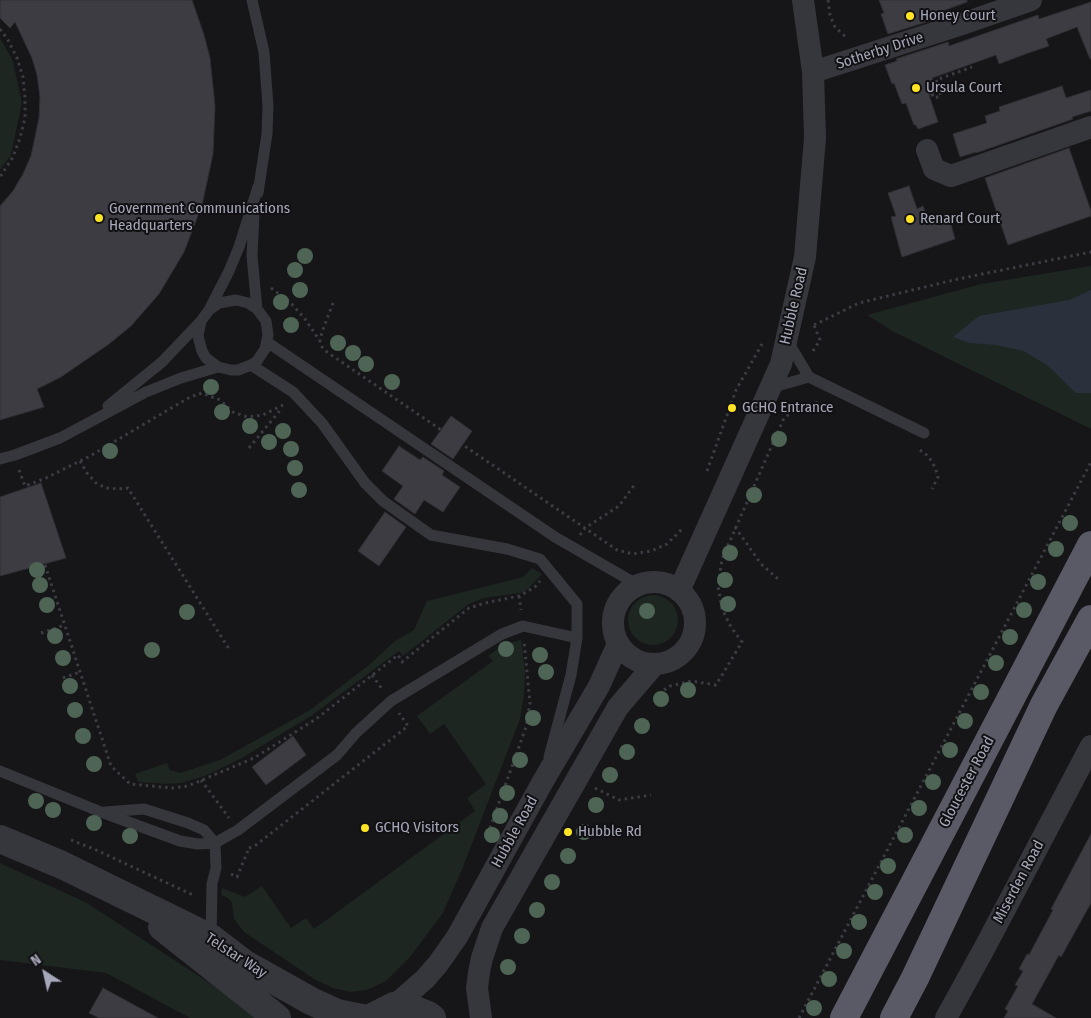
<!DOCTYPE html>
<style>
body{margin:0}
#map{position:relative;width:1091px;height:1018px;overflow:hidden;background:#161518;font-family:"Fira Sans Condensed",sans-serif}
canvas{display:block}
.north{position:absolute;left:20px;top:948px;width:50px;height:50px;-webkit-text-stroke:4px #111013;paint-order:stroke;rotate:325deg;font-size:14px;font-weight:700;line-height:20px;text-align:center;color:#a6a8b9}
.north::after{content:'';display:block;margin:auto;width:18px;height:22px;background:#a6a8b9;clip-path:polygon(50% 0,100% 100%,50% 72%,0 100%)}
</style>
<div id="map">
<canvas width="1091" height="1018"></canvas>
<div class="north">N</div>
</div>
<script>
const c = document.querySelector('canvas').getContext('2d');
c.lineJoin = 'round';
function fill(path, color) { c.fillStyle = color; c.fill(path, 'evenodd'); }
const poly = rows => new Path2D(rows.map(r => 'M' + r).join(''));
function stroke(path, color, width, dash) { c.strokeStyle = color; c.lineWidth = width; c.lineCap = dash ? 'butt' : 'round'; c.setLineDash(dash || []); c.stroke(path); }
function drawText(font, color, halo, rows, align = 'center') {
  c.font = font + ' "Fira Sans Condensed",sans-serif'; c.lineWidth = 4; c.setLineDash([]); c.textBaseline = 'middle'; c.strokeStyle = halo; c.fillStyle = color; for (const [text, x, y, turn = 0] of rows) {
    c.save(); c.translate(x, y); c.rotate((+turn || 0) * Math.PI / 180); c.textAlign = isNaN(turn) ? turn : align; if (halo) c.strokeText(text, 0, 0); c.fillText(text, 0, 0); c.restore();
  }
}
fill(poly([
 [0,38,13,61,22,103,11,155,0,170],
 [1091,266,1091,429,892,331,867,315,981,284],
 [532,568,542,574,527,590,520,593,484,598,469,604,403,656,399,651,311,716,240,759,205,776,181,783,167,784,138,782,135,774,167,763,170,770,180,773,220,760,310,710,369,665,395,641,414,630,427,601,523,577],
 '628 620a25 25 0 1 1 50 0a25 25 0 1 1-50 0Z',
 [521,640,525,670,524,695,520,719,463,867,443,913,410,957,386,981,367,990,351,992,333,988,314,979,244,932,234,919,232,903,228,898,221,895,222,888,245,897,262,886,291,928,306,918,314,929,475,811,467,798,486,784,444,724,430,734,417,716,493,661,488,656,504,644],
 [0,863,87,903,234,999,259,1018,190,1018,106,973,0,960]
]), '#1d2620');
fill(poly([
 [1091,290,1091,393,1076,393,1048,366,1024,351,996,345,969,343,953,337,979,316,1069,300]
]), '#2a313d');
const building = poly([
 [0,0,192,0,204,35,210,58,215,106,213,154,202,205,184,252,159,294,131,326,109,344,61,377,37,389,44,407,0,420,0,206,13,191,23,174,31,156,39,118,40,97,37,75,32,58,15,22,10,28,0,18,0,0],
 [879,0,967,0,967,2,937,13,939,18,888,34,881,14,884,13,879,0],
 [1091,2,1091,58,1090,59,1077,27,1046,39,1049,46,1028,53,999,64,996,55,932,78,937,92,929,95,938,122,918,129,916,125,914,125,906,103,902,104,894,83,892,84,885,65,897,61,896,59,948,42,949,46,1038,15,1039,19,1091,2],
 [1062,86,1066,98,1091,90,1091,111,1072,117,1073,119,976,153,976,152,960,157,953,134,987,123,985,116,1000,111,999,107,1062,86],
 [1069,148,1091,211,1091,216,1008,245,985,178,1069,148],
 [909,186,917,209,923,206,929,222,948,215,955,239,902,257,891,217,896,216,888,193,909,186],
 [451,416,472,431,453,459,431,444,451,416],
 [399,446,420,460,423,457,444,471,442,475,460,487,443,512,424,500,415,514,394,499,403,486,382,471,399,446],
 [41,483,66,558,0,576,0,497,41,483],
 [385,512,406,527,379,566,358,551,385,512],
 [293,736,306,755,266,785,252,767,293,736],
 [1091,834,1091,903,1061,957,1059,955,1032,1004,1056,1018,1004,1018,1008,1011,1005,1009,1018,986,1015,985,1023,971,1019,969,1027,954,1029,955,1053,910,1051,909,1091,834],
 [103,988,158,1018,99,1018,89,1013,103,988]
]);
fill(building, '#3d3c43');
stroke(building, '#302f34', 1);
stroke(poly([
 [828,0,830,15,835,27,847,38],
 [0,29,8,40,17,58,23,77,25,97,25,118,20,138,13,157,0,177],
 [932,94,934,98,941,96,936,80,972,67],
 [1032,170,1050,223],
 [271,288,290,302,305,319,320,341],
 [333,303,322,332,320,341,322,347,327,352,617,550,633,554,651,551,667,544,682,529],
 [814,325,859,303,958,279,1091,252],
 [813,351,820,340,813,323],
 [249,448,282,408],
 [920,450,928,456,935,467,938,477,932,489],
 [80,461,87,473,96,483,106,488,118,489,128,488,229,649],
 [19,470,25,486,46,478,90,456,190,397,202,393,220,400,233,412,247,417,263,415,283,405],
 [707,471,736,390,762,344],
 [735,527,761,564,778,579],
 [580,535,585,528,619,506,635,484],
 [45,565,111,766,130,784,172,788,188,786,254,758,316,719,398,655,402,662,469,608,485,603,519,596,535,587,540,581],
 [519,596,521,610],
 [41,633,65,625],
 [372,675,382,689],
 [63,678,80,672],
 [664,690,670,686,691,681,716,685,742,642,731,627,722,609,718,586,722,559,784,418,802,405,821,402],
 [201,780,229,818],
 [595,788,619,800,651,795],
 [490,828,526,727,530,703,524,641],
 [71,840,94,849,195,896],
 [249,848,256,845,408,726,399,713],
 [231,874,237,877,249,848],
 [799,1018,1091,462]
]), '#3c3c44', 3, [2.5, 4]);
stroke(poly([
 [252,0,264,52,268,106,267,134,258,193],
 [254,214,252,256,257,309],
 [209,310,219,303,236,300,248,303,257,309,266,321,268,335,265,349,257,361,251,365,238,370,231,370,218,367,206,358,202,351,198,336,201,321,209,310,229,271,239,247,258,187],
 [787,340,809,377,924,433],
 [267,342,555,537,638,585],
 [251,365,293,392,322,423,365,483,383,501,431,535,507,549,540,559,577,604,577,638,571,675,549,757],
 [770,388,809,377],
 [108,406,162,362,201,321],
 [0,459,15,455,60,438,146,392,181,378,218,367],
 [0,771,101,812,180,841,198,844,215,843,238,830,337,755,356,733,391,701,502,634,523,626,577,638],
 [105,812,144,809,188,823,204,830,215,843,216,868,212,884,211,938]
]), '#36363d', 11);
stroke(poly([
 [813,72,959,25,1031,0],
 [927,150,934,169,951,176,1091,127],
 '613 623a41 41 0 1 1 82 0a41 41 0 1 1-82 0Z',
 [679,591,781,364,805,257,815,138,813,72,803,0],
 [394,1006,425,979,438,964,457,937,542,783,599,686,618,644],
 [481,1018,477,988,479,972,482,958,492,928,618,707,655,664],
 [946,1018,985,947,1091,746]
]), '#36363d', 22);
stroke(poly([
 [0,839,62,865,211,938,245,964,311,1001,337,1013,362,1018],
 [162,927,277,1018],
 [370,1018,394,1006,413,1009,428,1015,432,1018]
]), '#36363d', 28);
stroke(poly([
 [844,1018,1091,545],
 [894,1018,915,978,1044,705,1091,619]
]), '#5a5a66', 28);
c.fillStyle = '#4e6555';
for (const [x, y] of [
 [305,256],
 [295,270],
 [300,290],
 [281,302],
 [291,325],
 [338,343],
 [353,353],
 [366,364],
 [392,382],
 [211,387],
 [222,412],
 [250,426],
 [283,431],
 [779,439],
 [269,442],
 [291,449],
 [110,451],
 [295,468],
 [299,490],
 [754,495],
 [1070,523],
 [1056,549],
 [730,553],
 [37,570],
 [725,580],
 [1038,582],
 [40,585],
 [728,604],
 [47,605],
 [1024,610],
 [647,611],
 [187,612],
 [55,636],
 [1010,637],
 [506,649],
 [152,650],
 [540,655],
 [63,658],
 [996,663],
 [546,672],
 [70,686],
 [688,690],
 [981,692],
 [661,699],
 [75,710],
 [533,718],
 [965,721],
 [642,726],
 [83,736],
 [950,750],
 [627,752],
 [520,760],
 [94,764],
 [610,775],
 [933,782],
 [507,793],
 [36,801],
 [596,805],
 [919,808],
 [53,810],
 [500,816],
 [94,823],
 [584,832],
 [492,835],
 [905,835],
 [130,836],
 [568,856],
 [888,866],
 [552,882],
 [875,892],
 [537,910],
 [859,922],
 [522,936],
 [844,951],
 [508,967],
 [829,979],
 [814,1008]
]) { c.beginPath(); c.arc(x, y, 8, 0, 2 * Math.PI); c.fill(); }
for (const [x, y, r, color] of [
 [910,16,5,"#ffe426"],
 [916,88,5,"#ffe426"],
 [99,218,5,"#ffe426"],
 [910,219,5,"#ffe426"],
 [732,408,5,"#ffe426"],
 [365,828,5,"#ffe426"],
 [568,832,5,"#ffe426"]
]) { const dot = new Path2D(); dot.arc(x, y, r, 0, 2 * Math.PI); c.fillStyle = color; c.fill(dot); stroke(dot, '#111013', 2); }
drawText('15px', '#a6a8b9', '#111013', [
 ["Honey Court",920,16],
 ["Ursula Court",926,88],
 ["Government Communications",109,209],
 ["Headquarters",109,226],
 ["Renard Court",920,219],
 ["GCHQ Entrance",742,408],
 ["GCHQ Visitors",375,828],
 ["Hubble Rd",578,832]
], 'left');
drawText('15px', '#a6a8b9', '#111013', [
 ["Sotherby Drive",880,51,-18],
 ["Hubble Road",794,306,-77],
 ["Gloucester Road",967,782,-62],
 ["Hubble Road",515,832,-61],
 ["Miserden Road",1019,882,-62],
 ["Telstar Way",236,956,33]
]);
</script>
